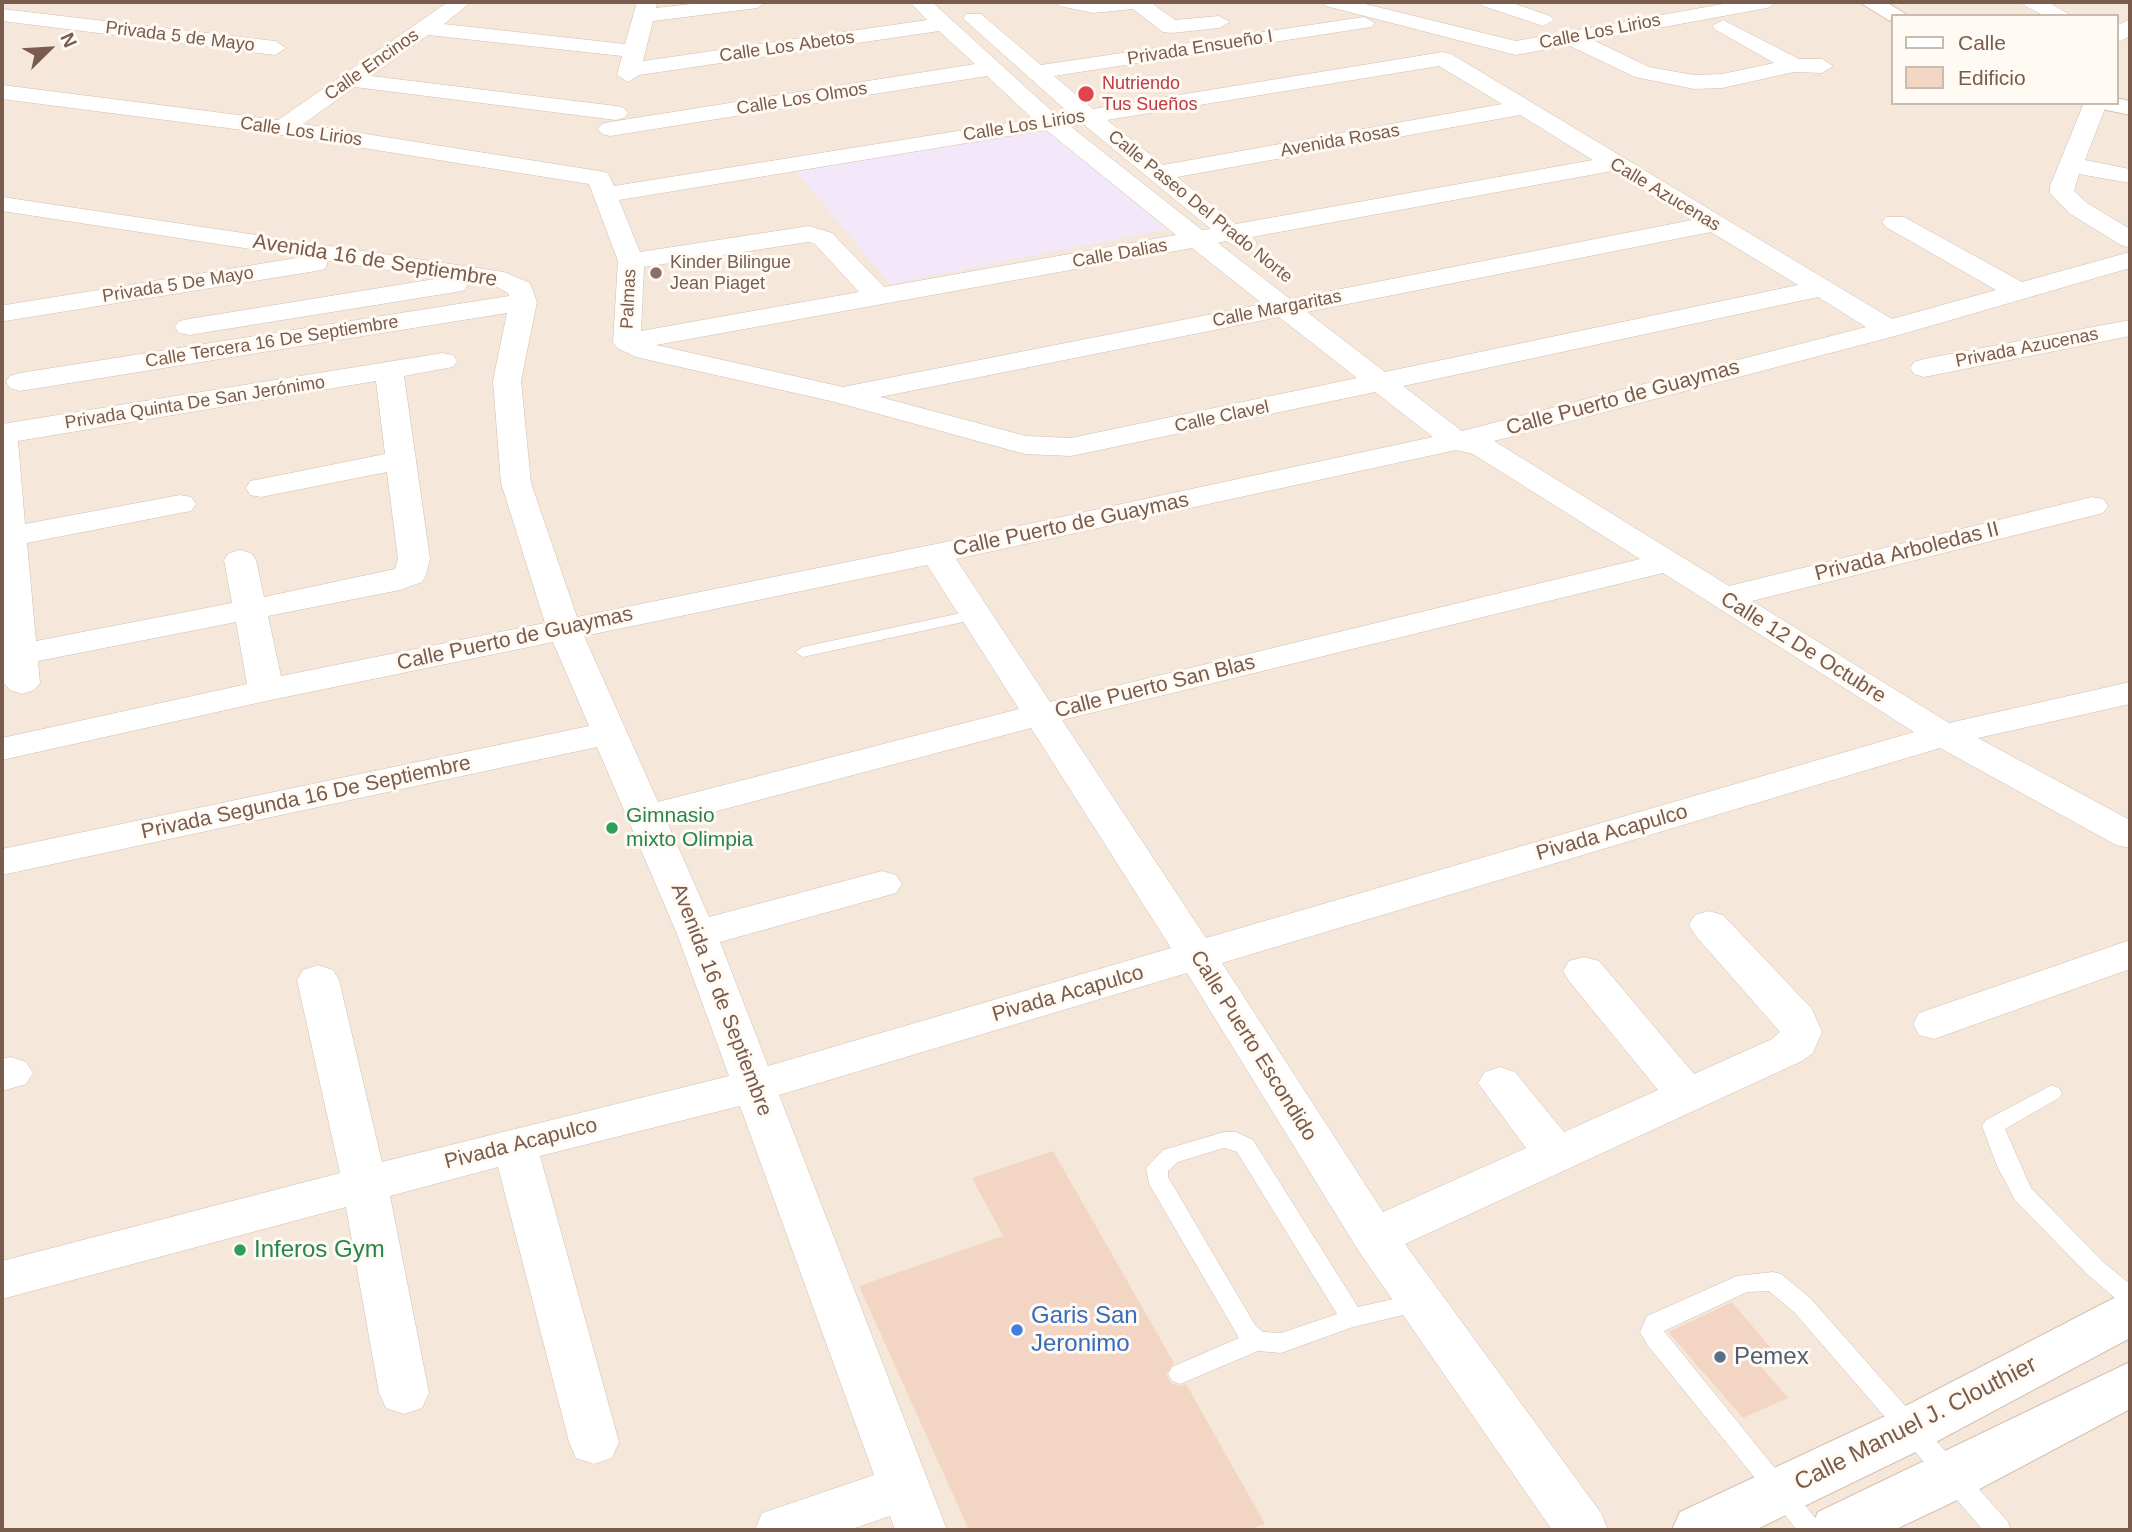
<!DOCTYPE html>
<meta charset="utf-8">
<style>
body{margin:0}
#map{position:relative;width:2132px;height:1532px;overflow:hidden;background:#fdf6ec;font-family:Helvetica,sans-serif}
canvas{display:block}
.frame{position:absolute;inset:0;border:4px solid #7a5c4d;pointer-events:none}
.legend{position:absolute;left:1891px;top:14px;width:228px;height:91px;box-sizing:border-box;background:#fffaf3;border:2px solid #cabbb1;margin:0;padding:9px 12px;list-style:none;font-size:21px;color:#7a5c4d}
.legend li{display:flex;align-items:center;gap:14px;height:35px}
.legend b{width:35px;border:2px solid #cabbb1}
.north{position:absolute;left:14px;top:14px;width:70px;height:70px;-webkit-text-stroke:5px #fffaf3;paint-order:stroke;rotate:66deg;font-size:19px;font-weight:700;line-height:28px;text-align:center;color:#7a5c4d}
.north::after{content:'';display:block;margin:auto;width:24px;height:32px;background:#7a5c4d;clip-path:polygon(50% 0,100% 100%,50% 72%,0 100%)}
</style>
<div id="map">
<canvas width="2132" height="1532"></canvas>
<div class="frame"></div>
<ul class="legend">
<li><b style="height:9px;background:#fff"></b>Calle</li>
<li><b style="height:19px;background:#f3d5c3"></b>Edificio</li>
</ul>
<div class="north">N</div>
</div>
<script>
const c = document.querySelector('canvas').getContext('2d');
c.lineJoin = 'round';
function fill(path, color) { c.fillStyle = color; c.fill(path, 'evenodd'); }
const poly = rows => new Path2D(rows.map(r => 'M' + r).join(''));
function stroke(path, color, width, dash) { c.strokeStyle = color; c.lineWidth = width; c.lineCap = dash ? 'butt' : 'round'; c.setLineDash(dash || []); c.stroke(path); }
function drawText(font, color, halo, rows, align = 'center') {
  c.font = font + ' Helvetica,sans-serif'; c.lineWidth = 6; c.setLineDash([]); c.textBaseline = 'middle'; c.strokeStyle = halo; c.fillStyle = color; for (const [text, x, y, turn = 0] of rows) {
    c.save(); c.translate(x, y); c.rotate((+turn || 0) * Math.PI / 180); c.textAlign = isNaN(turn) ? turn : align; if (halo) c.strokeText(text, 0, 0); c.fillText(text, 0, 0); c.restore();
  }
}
fill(poly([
 [2,2,2130,2,2130,1530,2,1530],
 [1892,16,2116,16,2116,103,1892,103]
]), '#f5e8da');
fill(poly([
 [1042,127,1167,229,890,284,795,170]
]), '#f3e8fa');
fill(poly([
 [1053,1151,1174,1363,1166,1375,1171,1383,1179,1386,1186,1384,1265,1524,1248,1530,969,1530,859,1286,1003,1236,972,1178],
 [1732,1302,1775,1353,1756,1361,1788,1398,1743,1418,1668,1332]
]), '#f3d5c3');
const lane = poly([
 [975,610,981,612,983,615,981,618,803,657,795,652,803,647,975,610],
 [2052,1085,2059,1088,2062,1093,2059,1098,2005,1129,2031,1188,2103,1262,2130,1284,2130,1306,2122,1304,2087,1274,2015,1200,1997,1166,1982,1126,1986,1120,2052,1085],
 [1224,1132,1236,1132,1253,1140,1358,1307,1420,1293,1428,1295,1431,1302,1428,1309,1353,1327,1281,1353,1258,1351,1180,1384,1172,1381,1168,1374,1172,1367,1239,1338,1149,1184,1146,1168,1163,1150,1224,1132],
 [1224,1148,1237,1152,1337,1314,1281,1333,1263,1332,1255,1325,1168,1177,1168,1171,1178,1162,1224,1148],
 [1773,1272,1781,1274,1810,1298,2008,1522,2011,1530,1983,1530,1794,1312,1769,1291,1747,1292,1664,1331,1825,1530,1797,1530,1649,1347,1640,1332,1647,1316,1737,1276,1773,1272]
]);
const street = poly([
 [448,2,471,2,444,24,625,44,637,2,657,2,656,8,708,2,767,2,757,8,653,21,643,61,927,20,910,2,932,2,1056,115,1069,113,967,22,963,18,967,14,981,14,1041,65,1364,17,1375,23,1371,27,1054,76,1093,109,1443,52,1451,54,1892,319,1996,290,1886,227,1882,222,1886,217,1904,217,2022,282,2130,252,2130,268,1899,335,1494,441,1729,586,2092,497,2103,499,2108,506,2103,513,1752,601,1949,723,2130,682,2130,704,1978,738,2130,820,2130,848,2116,845,1940,748,1222,963,1383,1212,1526,1148,1478,1083,1485,1072,1500,1067,1515,1072,1564,1132,1658,1090,1569,981,1563,971,1569,961,1584,957,1599,961,1694,1074,1772,1039,1780,1032,1695,935,1689,925,1695,915,1709,911,1723,915,1812,1009,1822,1032,1813,1053,1802,1061,1405,1244,1601,1513,1608,1530,1552,1530,1358,1250,1187,973,779,1095,947,1530,895,1530,890,1516,849,1530,755,1530,762,1513,874,1475,740,1106,540,1156,619,1442,612,1458,594,1464,576,1458,569,1442,498,1167,390,1196,429,1393,422,1408,404,1414,386,1408,379,1393,346,1207,2,1299,2,1261,340,1173,297,980,303,970,318,965,333,970,339,980,382,1162,729,1076,677,934,597,747,2,875,2,849,589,726,553,642,266,701,2,760,2,738,247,684,236,622,38,661,40,683,34,690,22,694,10,690,4,683,2,643,2,424,443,353,453,355,457,361,453,367,404,376,430,559,426,575,422,582,400,590,268,616,281,676,545,623,501,483,493,381,507,313,20,391,10,388,6,382,10,376,20,373,509,296,508,293,497,287,468,283,465,290,456,292,189,335,179,333,175,327,179,321,189,319,441,278,328,261,325,269,316,271,5,321,2,320,2,306,5,305,303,257,2,211,2,197,504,272,530,283,537,302,521,381,531,483,577,617,936,544,1433,437,1375,392,1071,456,1025,454,835,402,636,357,617,348,613,342,618,261,589,184,282,135,2,99,2,85,278,120,448,2],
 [939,31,975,64,610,122,602,124,598,129,602,134,610,136,987,76,1033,119,614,186,608,173,599,171,303,124,355,87,616,120,624,118,628,113,624,108,616,106,371,76,428,35,622,56,617,75,628,82,639,75,939,31],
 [1439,66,1502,104,1163,165,1107,120,1439,66],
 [1520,115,1593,160,1236,224,1177,177,1520,115],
 [1083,124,1211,229,1202,230,1070,126,1083,124],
 [1046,130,1176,235,884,287,832,233,809,226,640,252,619,200,1046,130],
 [1612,171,1692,220,1290,299,1218,243,1226,241,1244,251,1253,248,1257,243,1252,237,1612,171],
 [1711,232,1798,285,1385,372,1307,312,1711,232],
 [808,242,814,243,859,292,641,331,644,267,808,242],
 [1192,248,1263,304,843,387,656,345,1192,248],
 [1818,297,1866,327,1462,431,1403,386,1818,297],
 [1279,317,1357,378,1071,438,1026,436,880,397,1279,317],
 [376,381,385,454,261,479,250,481,246,488,250,495,261,497,387,472,398,559,395,569,264,597,256,560,251,553,240,550,229,553,224,560,232,603,36,641,27,543,180,513,191,511,196,504,191,497,180,495,25,524,18,441,376,381],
 [1456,450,1473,454,1640,559,1050,702,956,559,1456,450],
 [927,565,1019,709,658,802,584,636,927,565],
 [1663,573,1914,732,1206,938,1062,720,1663,573],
 [1031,728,1171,948,768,1066,720,942,896,893,902,884,896,875,882,871,709,917,668,824,1031,728],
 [1057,2,1150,2,1175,20,1219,16,1230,22,1219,28,1171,33,1163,32,1133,9,1093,13,1060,6,1057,2],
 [1323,2,1357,2,1516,41,1734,2,1777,2,1767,8,1593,40,1649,67,1694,75,1722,74,1774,63,1716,30,1712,26,1723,20,1799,59,1822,59,1833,66,1822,73,1794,72,1722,88,1694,89,1635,77,1568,45,1516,55,1326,6,1323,2],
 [1480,2,1510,2,1550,16,1554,20,1543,26,1483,6,1480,2],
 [2022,2,2048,2,2072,16,2045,16,2025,6,2022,2],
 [2,9,275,41,286,48,275,55,2,21,2,9],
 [2130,19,2130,36,2116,43,2116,26,2130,19],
 [2084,103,2107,103,2085,160,2130,169,2130,183,2079,174,2074,191,2087,203,2130,229,2130,248,2121,245,2069,213,2050,193,2050,186,2084,103],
 [2130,320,2130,336,1924,377,1914,374,1910,368,1914,362,1924,359,2130,320],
 [2130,940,2130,969,1934,1039,1919,1035,1913,1024,1919,1013,2130,940],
 [11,1057,26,1062,33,1073,26,1084,2,1091,2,1059,11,1057]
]);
const secondary = poly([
 [1859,2,1886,2,1909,16,1892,16,1890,21,1859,2],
 [2116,98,2130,101,2130,115,2098,108,2094,103,2116,103,2116,98],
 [2130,1293,2130,1338,1932,1444,1755,1530,1672,1530,1680,1512,1894,1412,2112,1299,2130,1293],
 [2130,1362,2130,1409,1972,1493,1894,1530,1810,1530,1818,1512,2130,1362]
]);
stroke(lane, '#d1beb0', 1);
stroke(street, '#d1beb0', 1);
stroke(secondary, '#d6c0b0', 2);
fill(lane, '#fff');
fill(street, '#fff');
fill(secondary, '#fff');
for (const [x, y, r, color] of [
 [1086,94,9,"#e0444e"],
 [656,273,7,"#8d6e63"],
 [612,828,7,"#2e9e5b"],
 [240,1250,7,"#2e9e5b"],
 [1017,1330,7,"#3f7fe0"],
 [1720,1357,7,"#5c6f8a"]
]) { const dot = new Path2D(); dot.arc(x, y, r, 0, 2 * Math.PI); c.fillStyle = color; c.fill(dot); stroke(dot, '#fffaf3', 2.5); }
drawText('18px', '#7a5c4d', '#fffaf3', [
 ["Calle Los Lirios",1600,32,-11],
 ["Privada 5 de Mayo",180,37,7],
 ["Calle Los Abetos",787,47,-8],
 ["Privada Ensueño I",1200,48,-9],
 ["Calle Encinos",372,65,-35],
 ["Calle Los Olmos",802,99,-9],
 ["Calle Los Lirios",1024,126,-9],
 ["Calle Los Lirios",301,132,8],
 ["Avenida Rosas",1340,141,-10],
 ["Calle Azucenas",1665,195,31],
 ["Calle Paseo Del Prado Norte",1200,207,39],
 ["Calle Dalias",1120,254,-10],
 ["Privada 5 De Mayo",178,285,-9],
 ["Palmas",629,299,-87],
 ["Calle Margaritas",1277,309,-11],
 ["Calle Tercera 16 De Septiembre",272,342,-9],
 ["Privada Azucenas",2027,348,-11],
 ["Privada Quinta De San Jerónimo",195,403,-9],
 ["Calle Clavel",1222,417,-12]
]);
drawText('18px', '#be3a42', '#fffaf3', [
 ["Nutriendo",1102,84],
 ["Tus Sueños",1102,105]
], 'left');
drawText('18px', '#785e54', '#fffaf3', [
 ["Kinder Bilingue",670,263],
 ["Jean Piaget",670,284]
], 'left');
drawText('21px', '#7a5c4d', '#fffaf3', [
 ["Avenida 16 de Septiembre",375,261,9],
 ["Calle Puerto de Guaymas",1623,398,-15],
 ["Calle Puerto de Guaymas",1071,525,-12],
 ["Privada Arboledas II",1907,552,-14],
 ["Calle Puerto de Guaymas",515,639,-12],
 ["Calle 12 De Octubre",1803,648,32],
 ["Calle Puerto San Blas",1155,687,-14],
 ["Privada Segunda 16 De Septiembre",306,798,-12],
 ["Pivada Acapulco",1612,833,-16],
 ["Pivada Acapulco",1068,994,-16],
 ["Avenida 16 de Septiembre",721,1000,69],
 ["Calle Puerto Escondido",1253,1046,58],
 ["Pivada Acapulco",521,1144,-14]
]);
drawText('21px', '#27864d', '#fffaf3', [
 ["Gimnasio",626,816],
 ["mixto Olimpia",626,840]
], 'left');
drawText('24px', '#27864d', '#fffaf3', [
 ["Inferos Gym",254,1250]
], 'left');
drawText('24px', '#366cbe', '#fffaf3', [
 ["Garis San",1031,1316],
 ["Jeronimo",1031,1344]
], 'left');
drawText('24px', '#4e5e75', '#fffaf3', [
 ["Pemex",1734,1357]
], 'left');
drawText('24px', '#7a5c4d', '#fffaf3', [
 ["Calle Manuel J. Clouthier",1916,1424,-27]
]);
</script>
